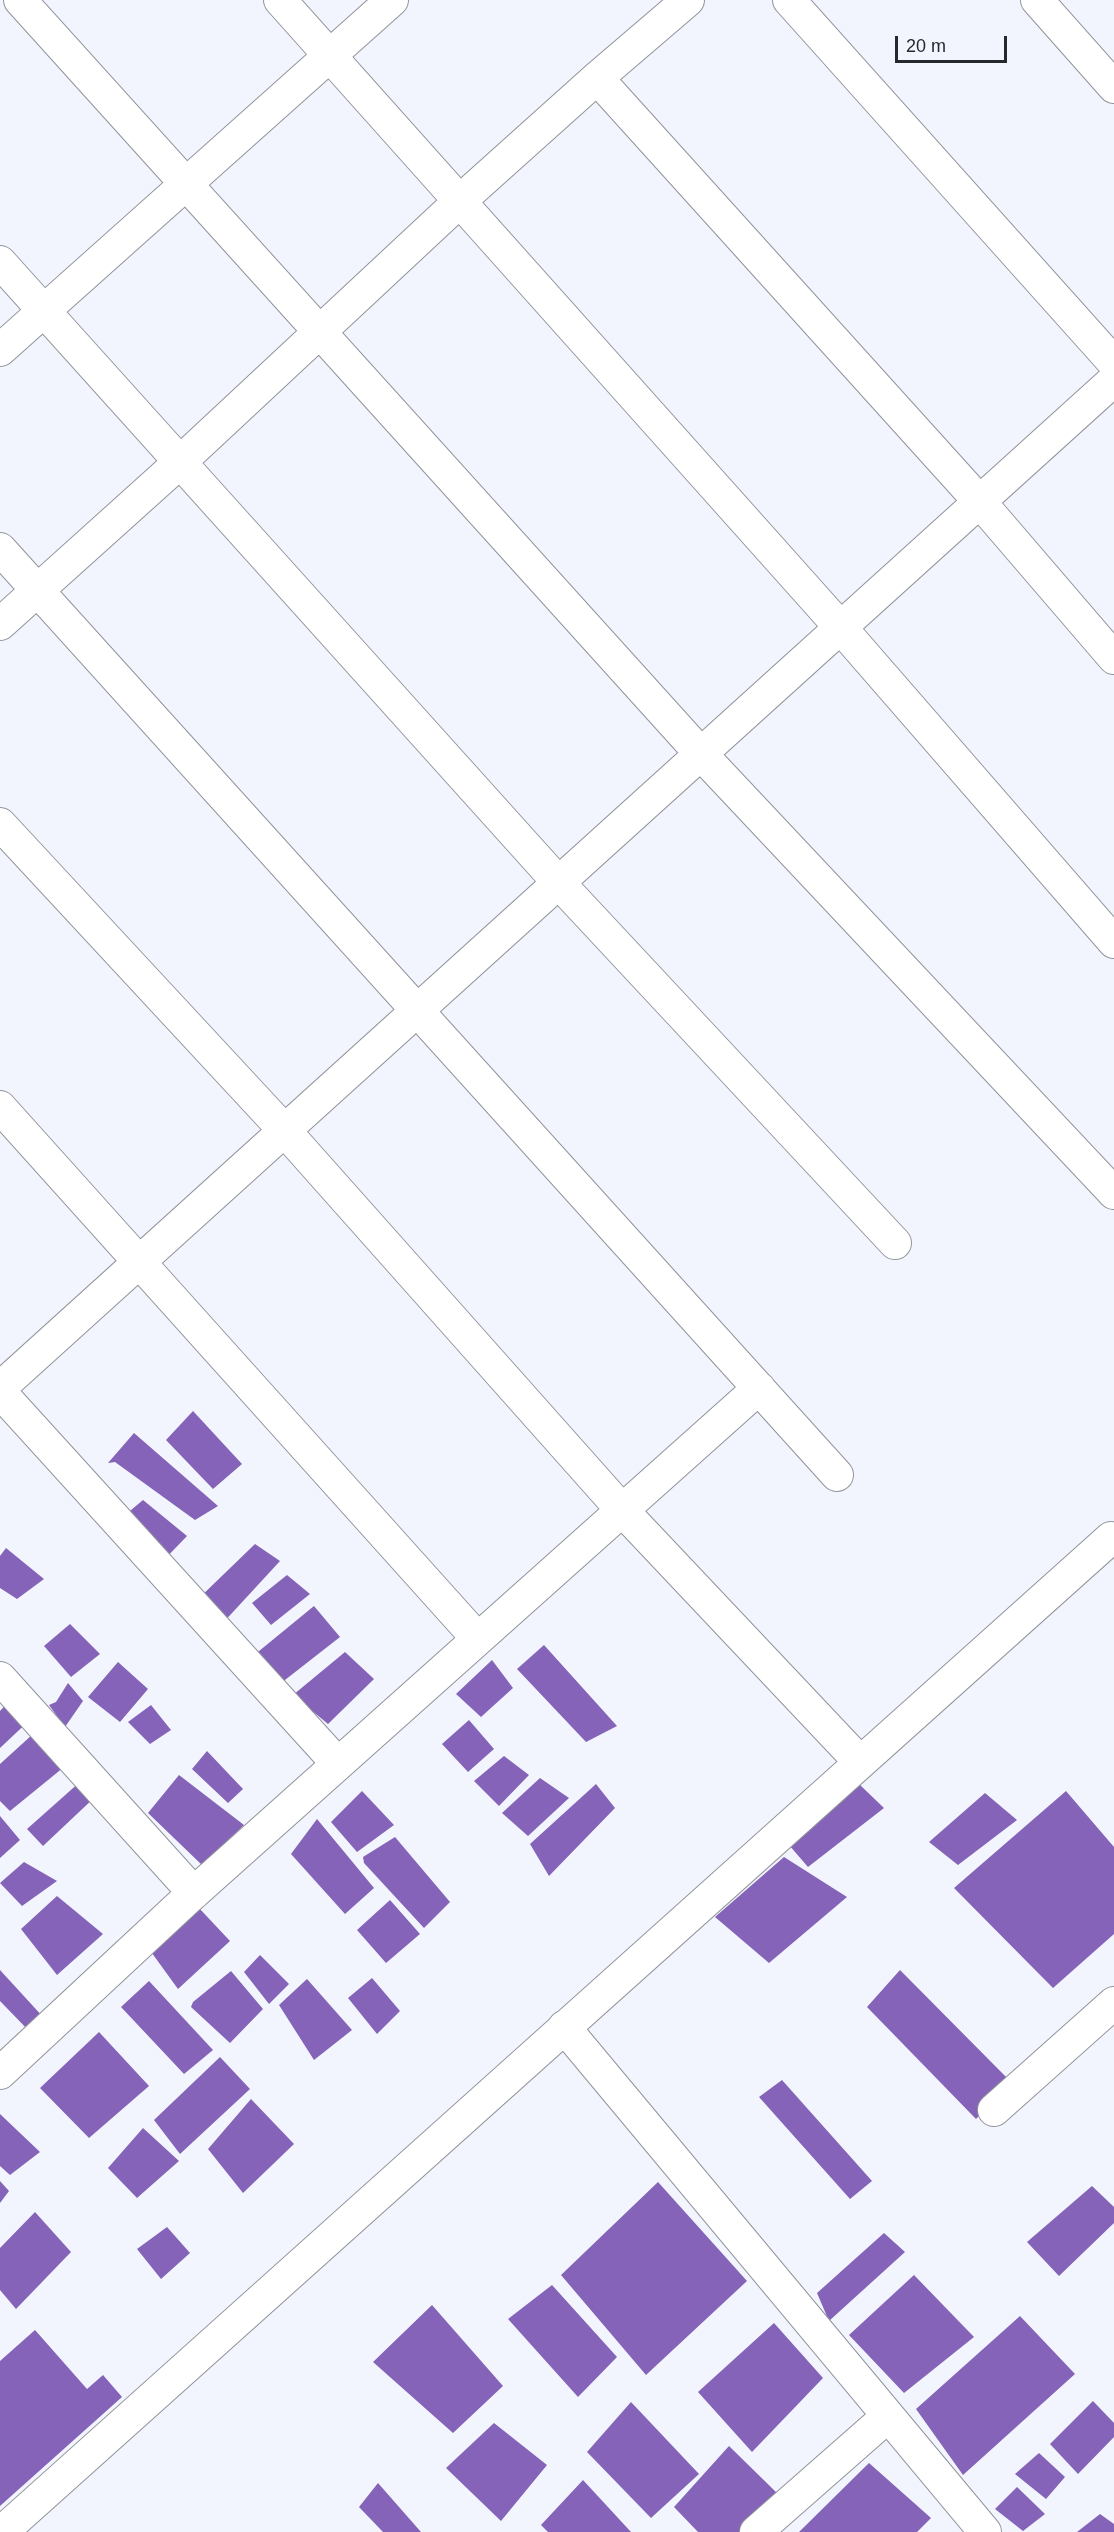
<!DOCTYPE html>
<style>
body{margin:0}
#map{position:relative;width:1114px;height:2532px;overflow:hidden;background:#f2f5fd;font-family:Arial,sans-serif}
canvas{display:block}
.scale{position:absolute;left:895px;top:36px;width:112px;height:27px;box-sizing:border-box;border:3px solid #27282b;border-top:0;padding-left:8px;font-size:18px;line-height:21px;white-space:nowrap;color:#27282b;-webkit-text-stroke:4px #f2f5fd;paint-order:stroke}
</style>
<div id="map">
<canvas width="1114" height="2532"></canvas>
<div class="scale">20 m</div>
</div>
<script>
const c = document.querySelector('canvas').getContext('2d');
c.lineJoin = 'round';
function fill(path, color) { c.fillStyle = color; c.fill(path, 'evenodd'); }
const poly = rows => new Path2D(rows.map(r => 'M' + r).join(''));
function stroke(path, color, width, dash) { c.strokeStyle = color; c.lineWidth = width; c.lineCap = dash ? 'butt' : 'round'; c.setLineDash(dash || []); c.stroke(path); }
fill(poly([
 [193,1411,242,1464,213,1489,166,1440],
 [134,1433,218,1506,195,1520,115,1462,108,1463],
 [143,1500,187,1536,160,1564,118,1521],
 [255,1544,280,1561,221,1625,195,1602],
 [6,1548,44,1579,17,1599,0,1588,0,1556],
 [287,1575,310,1594,271,1625,252,1603],
 [314,1606,340,1637,276,1687,253,1656],
 [70,1624,100,1654,71,1677,44,1646],
 [544,1645,617,1726,586,1742,517,1669],
 [345,1652,374,1679,328,1724,293,1695],
 [492,1660,513,1688,481,1717,456,1694],
 [118,1662,148,1689,120,1722,88,1697],
 [68,1683,83,1701,65,1727,49,1705,56,1702],
 [13,1697,33,1717,0,1748,0,1711],
 [151,1705,171,1730,150,1744,128,1722],
 [469,1720,494,1749,468,1772,442,1744],
 [33,1734,64,1767,10,1811,0,1801,0,1764],
 [207,1751,243,1789,228,1803,192,1769],
 [504,1756,529,1775,499,1806,474,1781],
 [179,1775,244,1825,202,1865,148,1813],
 [540,1778,569,1798,528,1836,502,1813],
 [81,1781,95,1797,43,1846,27,1829],
 [596,1784,615,1808,549,1876,530,1844],
 [860,1785,884,1808,808,1867,789,1845],
 [362,1791,394,1825,357,1852,331,1822],
 [1066,1791,1114,1847,1114,1934,1053,1988,954,1888],
 [985,1793,1017,1820,958,1865,929,1842],
 [0,1816,20,1840,0,1858],
 [317,1819,374,1888,345,1914,291,1854],
 [395,1837,450,1902,424,1928,364,1863,363,1857],
 [784,1857,847,1897,769,1963,715,1917],
 [24,1862,57,1881,22,1906,0,1883],
 [57,1896,103,1934,57,1975,21,1929],
 [390,1900,420,1934,386,1963,357,1930],
 [199,1908,230,1941,178,1989,149,1949],
 [260,1955,289,1984,269,2004,244,1972],
 [0,1970,44,2018,31,2033,0,2001],
 [900,1970,1012,2083,976,2119,867,2007],
 [231,1971,263,2009,230,2043,191,2007,193,2002],
 [372,1978,400,2011,377,2034,348,1998],
 [307,1979,352,2030,314,2060,279,2005],
 [149,1981,213,2050,184,2074,121,2007],
 [99,2032,149,2086,89,2138,40,2088],
 [220,2057,250,2089,180,2154,154,2120],
 [782,2080,872,2181,850,2199,759,2097],
 [251,2099,294,2144,243,2193,208,2149],
 [0,2114,40,2152,10,2175,0,2166],
 [143,2128,179,2161,137,2198,108,2168],
 [0,2181,9,2191,0,2203],
 [658,2182,747,2281,646,2375,561,2275],
 [1092,2186,1114,2207,1114,2223,1059,2276,1027,2242],
 [35,2212,71,2252,16,2309,0,2290,0,2248],
 [167,2227,190,2253,161,2279,137,2249],
 [884,2233,905,2252,829,2321,817,2293],
 [914,2275,974,2337,904,2393,849,2335],
 [552,2285,617,2357,578,2397,508,2319],
 [432,2305,503,2386,453,2433,373,2362],
 [1020,2316,1075,2374,963,2475,916,2409],
 [774,2323,823,2378,752,2452,698,2392],
 [35,2330,87,2389,103,2375,122,2397,0,2506,0,2361],
 [1093,2401,1114,2423,1114,2437,1078,2474,1050,2444],
 [631,2402,699,2474,651,2518,587,2452],
 [494,2423,547,2465,501,2521,446,2468],
 [729,2446,778,2494,739,2532,698,2532,674,2507],
 [1039,2453,1065,2477,1046,2499,1015,2474],
 [869,2463,931,2518,917,2532,799,2532],
 [583,2480,631,2532,548,2532,541,2525],
 [378,2483,421,2532,383,2532,359,2507],
 [1017,2487,1045,2514,1023,2531,995,2509],
 [1100,2514,1114,2524,1114,2532,1077,2532]
]), '#8463b8');
const street = poly([
 [20,0,701,754,1114,1193],
 [280,0,841,628,1114,942],
 [789,0,1114,363],
 [1037,0,1114,87],
 [597,78,980,502,1114,658],
 [0,262,559,883,895,1243],
 [0,350,392,0],
 [0,549,837,1475],
 [0,624,179,463,461,200,597,78,688,0],
 [0,824,285,1131,622,1510,860,1762],
 [0,1107,478,1639],
 [0,1388,1114,380],
 [0,1392,338,1764],
 [0,1678,194,1893],
 [564,2027,985,2532],
 [0,2073,187,1899,759,1388],
 [994,2110,1114,2003],
 [2,2532,1111,1538],
 [756,2532,888,2416]
]);
stroke(street, '#91949b', 34);
stroke(street, '#fff', 32);
</script>
